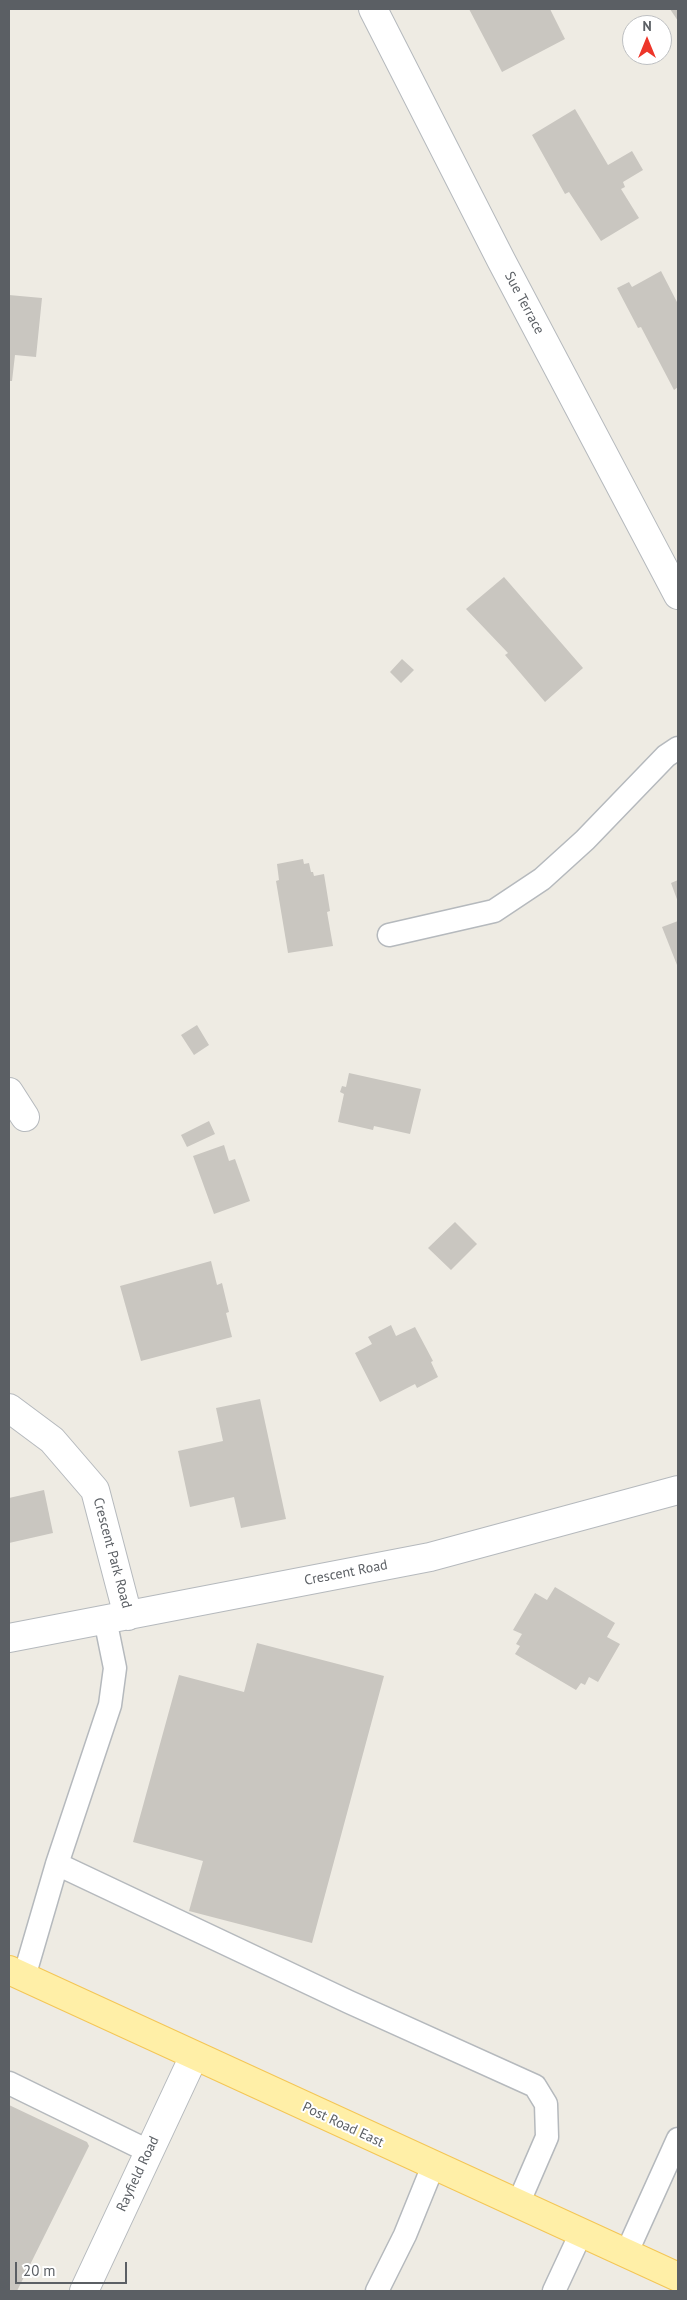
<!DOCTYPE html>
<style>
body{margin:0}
#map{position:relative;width:687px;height:2300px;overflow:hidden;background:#eeebe3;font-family:"PT Sans",sans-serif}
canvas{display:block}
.frame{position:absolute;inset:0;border:10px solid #5b5f64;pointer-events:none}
.north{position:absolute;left:622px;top:15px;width:50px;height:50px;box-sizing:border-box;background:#fff;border:1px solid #bdbfc1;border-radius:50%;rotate:0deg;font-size:14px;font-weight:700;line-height:20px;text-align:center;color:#5b5f64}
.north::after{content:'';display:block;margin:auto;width:18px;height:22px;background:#ed362a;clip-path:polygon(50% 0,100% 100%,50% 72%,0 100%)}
.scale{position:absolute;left:15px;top:2262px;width:112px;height:22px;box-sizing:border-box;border:2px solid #5b5f64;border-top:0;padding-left:6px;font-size:15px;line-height:18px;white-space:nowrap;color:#5b5f64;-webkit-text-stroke:4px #fff;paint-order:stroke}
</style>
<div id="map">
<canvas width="687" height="2300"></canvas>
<div class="frame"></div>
<div class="north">N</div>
<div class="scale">20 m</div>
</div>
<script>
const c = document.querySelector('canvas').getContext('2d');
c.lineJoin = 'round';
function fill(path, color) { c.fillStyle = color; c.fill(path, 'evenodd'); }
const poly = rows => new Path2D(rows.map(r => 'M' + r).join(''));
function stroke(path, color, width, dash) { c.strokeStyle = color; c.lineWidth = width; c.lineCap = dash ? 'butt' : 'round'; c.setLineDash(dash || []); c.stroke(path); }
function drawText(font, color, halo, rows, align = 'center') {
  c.font = font + ' "PT Sans",sans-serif'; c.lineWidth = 4; c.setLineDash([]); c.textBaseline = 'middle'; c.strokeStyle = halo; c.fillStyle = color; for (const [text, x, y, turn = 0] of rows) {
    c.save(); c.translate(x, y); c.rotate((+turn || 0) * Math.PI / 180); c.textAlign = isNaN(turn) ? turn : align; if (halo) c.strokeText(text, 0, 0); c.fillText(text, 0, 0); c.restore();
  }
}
fill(poly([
 [469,9,550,9,565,39,502,72],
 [670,9,678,9,678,21],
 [575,109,608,165,632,151,643,170,623,182,625,187,621,189,639,218,601,241,569,192,565,194,532,135],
 [661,271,678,304,678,387,674,390,641,327,638,328,617,288,629,282,632,287],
 [9,295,42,298,36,357,15,355,12,381,9,381],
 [504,577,583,668,545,702,505,655,508,653,466,609],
 [402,659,414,670,401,683,390,672],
 [303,859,304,864,309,863,311,872,313,872,314,876,324,874,330,911,327,912,333,946,288,953,276,881,279,880,277,864],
 [678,880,678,902,671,883],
 [678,921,678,965,677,965,662,927],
 [197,1025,209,1045,194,1055,181,1035],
 [349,1073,421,1089,410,1134,374,1126,373,1130,338,1122,344,1094,340,1092,342,1086,346,1087],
 [209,1121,215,1134,187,1147,181,1135],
 [224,1145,229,1161,235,1159,250,1201,214,1214,193,1156],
 [455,1222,477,1244,451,1270,428,1248],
 [211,1261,217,1285,222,1283,229,1312,226,1313,232,1337,141,1361,120,1286],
 [391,1325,396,1336,415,1327,433,1361,431,1362,438,1377,417,1388,415,1384,380,1402,355,1353,372,1344,368,1337],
 [260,1399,286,1519,241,1528,234,1497,190,1507,178,1451,223,1441,216,1408],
 [44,1490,53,1533,9,1543,9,1498],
 [555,1587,615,1623,607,1637,620,1644,598,1682,589,1677,585,1685,581,1683,576,1690,515,1654,520,1646,516,1644,522,1634,513,1630,535,1593,547,1600],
 [257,1643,384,1676,312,1943,189,1911,203,1861,133,1842,179,1675,244,1692],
 [9,2105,87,2142,89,2146,17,2291,9,2291]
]), '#c9c6c0');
const service = poly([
 [389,935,494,911,542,879,585,840,666,756,678,748],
 [57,1864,349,2002,535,2086,546,2104,547,2137,518,2204],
 [24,1977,57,1864,110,1705,115,1668,105,1619],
 [9,2083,148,2151],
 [626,2254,678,2139],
 [377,2291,405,2235,433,2166],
 [554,2291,581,2233]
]);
const minor = poly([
 [373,9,501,260,678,595],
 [9,1092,25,1117],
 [9,1408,52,1440,95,1490,128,1616],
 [9,1638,430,1557,678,1490],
 [84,2291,194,2056]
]);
const primary = poly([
 [9,1970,678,2277]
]);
stroke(service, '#b5b9bd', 25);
stroke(minor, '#b5b9bd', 30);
stroke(primary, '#f4c655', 30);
stroke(service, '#fff', 22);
stroke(minor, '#fff', 28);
stroke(primary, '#ffefa7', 28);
drawText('14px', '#5b5f64', '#fff', [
 ["Sue Terrace",524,303,62],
 ["Crescent Park Road",112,1553,75],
 ["Crescent Road",346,1573,-11],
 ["Post Road East",343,2125,25],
 ["Rayfield Road",138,2174,-65]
]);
</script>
